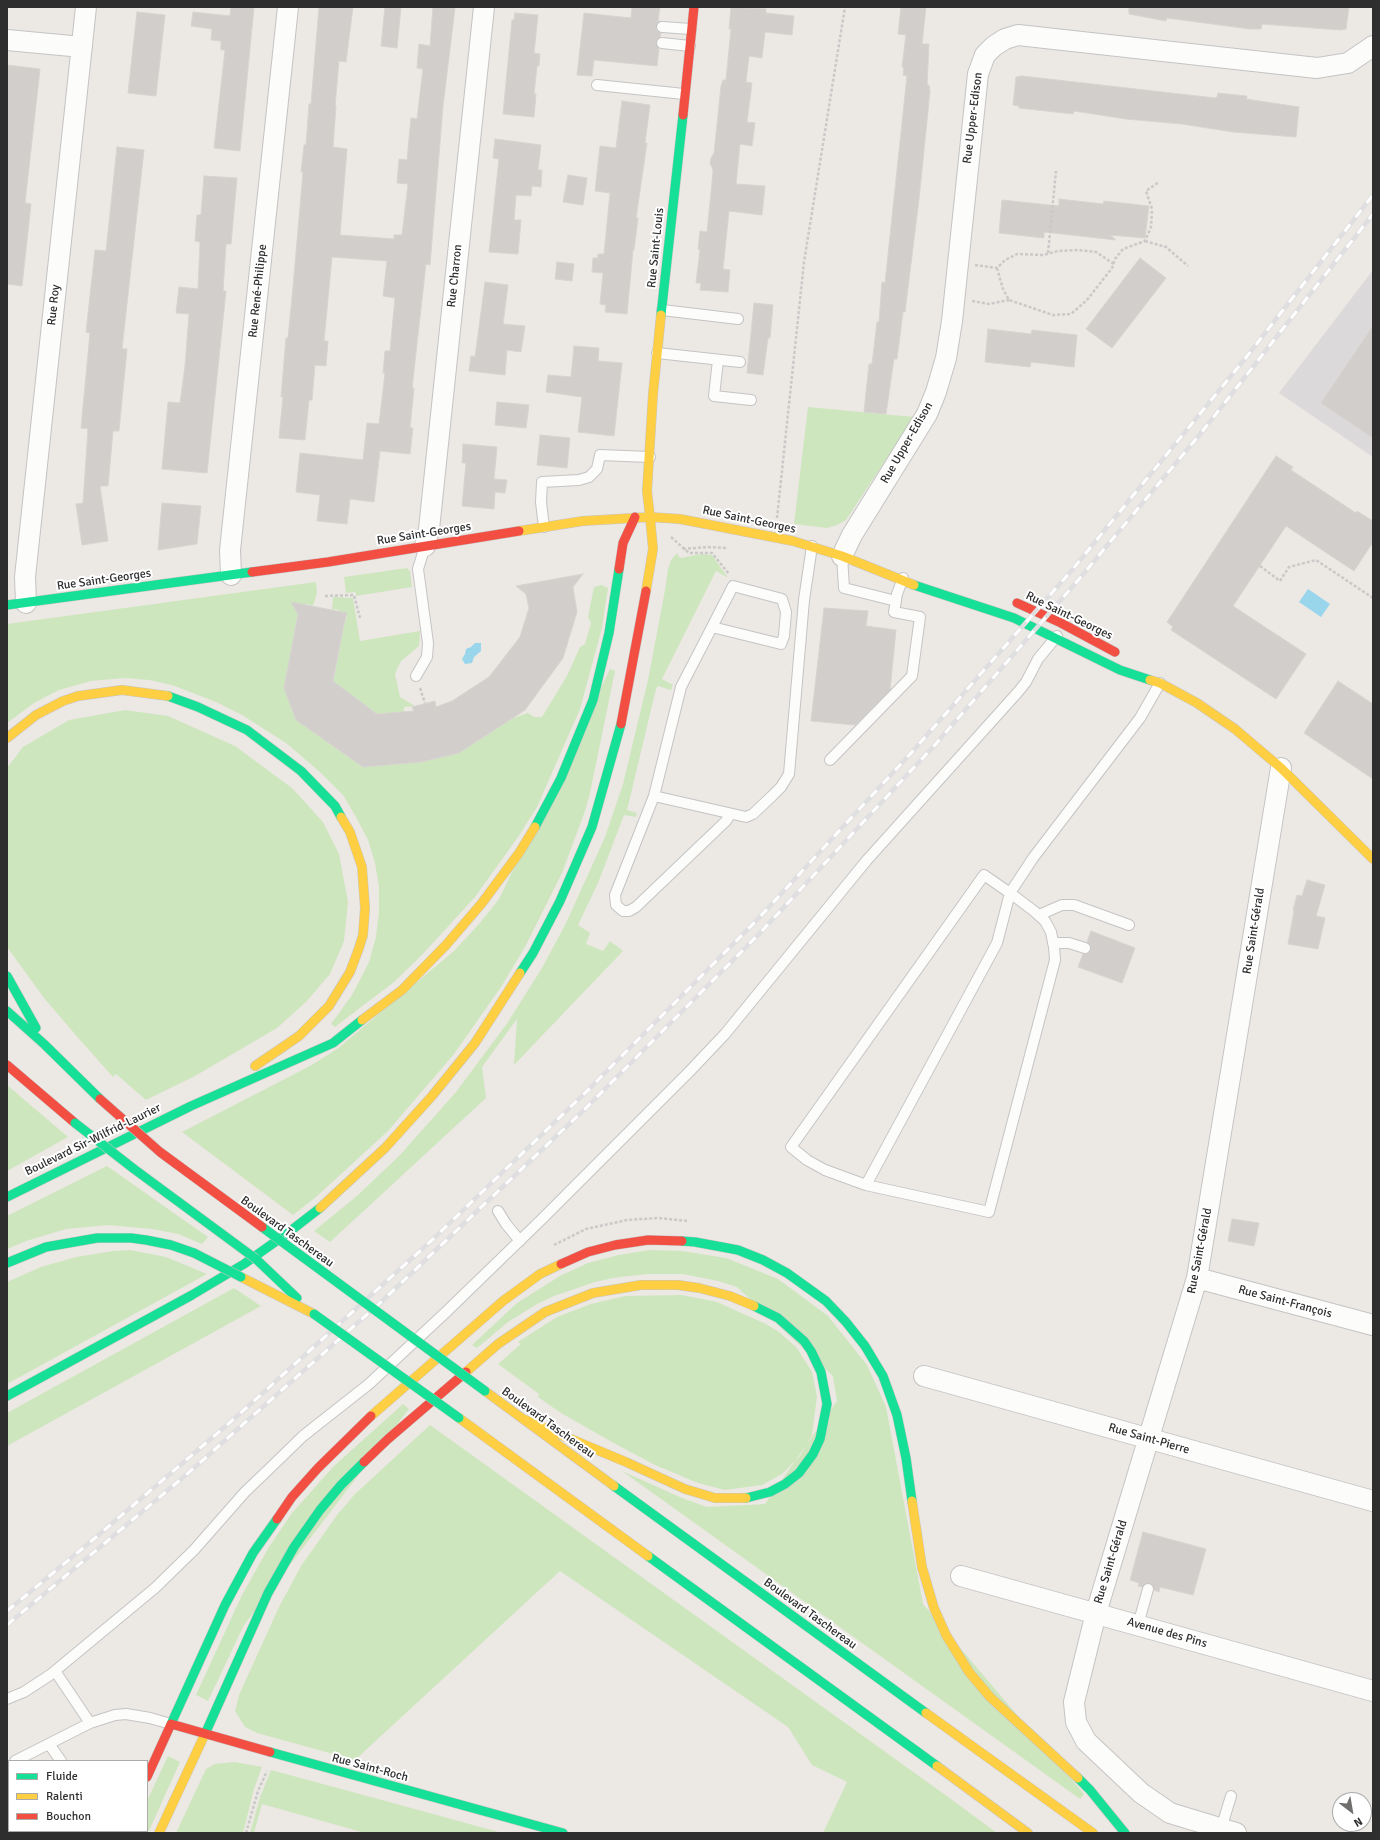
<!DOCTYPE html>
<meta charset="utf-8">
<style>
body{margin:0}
#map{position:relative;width:1380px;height:1840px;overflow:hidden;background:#ece8e4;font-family:Signika,sans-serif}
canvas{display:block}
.frame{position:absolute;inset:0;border:8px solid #2e2e2e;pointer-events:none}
.legend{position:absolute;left:8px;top:1760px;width:140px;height:72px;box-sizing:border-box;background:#fff;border:1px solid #ababab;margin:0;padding:5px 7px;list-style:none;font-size:12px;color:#2e2e2e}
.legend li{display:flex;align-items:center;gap:8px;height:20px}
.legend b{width:20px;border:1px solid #ababab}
.north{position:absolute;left:1332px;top:1792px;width:40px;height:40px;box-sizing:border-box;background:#fff;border:1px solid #ababab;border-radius:50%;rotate:149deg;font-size:11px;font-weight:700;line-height:16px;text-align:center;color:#2e2e2e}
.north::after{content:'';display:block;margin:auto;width:14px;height:18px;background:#706f6e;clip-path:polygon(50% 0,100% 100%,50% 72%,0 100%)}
</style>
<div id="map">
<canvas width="1380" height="1840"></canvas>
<div class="frame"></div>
<ul class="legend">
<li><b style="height:5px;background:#16e098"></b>Fluide</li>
<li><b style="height:5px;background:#ffcf43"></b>Ralenti</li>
<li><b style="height:5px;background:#f24e42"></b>Bouchon</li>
</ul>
<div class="north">N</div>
</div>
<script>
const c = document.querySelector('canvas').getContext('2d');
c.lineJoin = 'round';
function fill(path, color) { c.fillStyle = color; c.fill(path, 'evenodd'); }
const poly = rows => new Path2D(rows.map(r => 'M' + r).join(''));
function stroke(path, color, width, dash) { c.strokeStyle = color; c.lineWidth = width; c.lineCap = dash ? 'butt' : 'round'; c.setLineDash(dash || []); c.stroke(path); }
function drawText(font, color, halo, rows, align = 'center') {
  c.font = font + ' Signika,sans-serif'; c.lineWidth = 4; c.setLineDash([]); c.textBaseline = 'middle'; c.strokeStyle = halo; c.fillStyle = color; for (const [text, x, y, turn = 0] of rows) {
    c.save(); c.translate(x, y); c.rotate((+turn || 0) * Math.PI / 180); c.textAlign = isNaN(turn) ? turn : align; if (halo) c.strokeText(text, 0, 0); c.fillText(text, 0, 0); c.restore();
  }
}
fill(poly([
 [1373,270,1373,457,1279,393]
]), '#dcd9db');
fill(poly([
 [808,407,914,417,846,520,837,525,827,528,794,524],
 [677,553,680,558,702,554,712,555,728,578,716,571,662,679,673,685,671,690,658,686,656,689,627,810,637,813,636,817,624,815,598,883,578,925,590,933,586,944,603,951,610,941,623,951,514,1065,517,1019,482,1067,486,1098,330,1242,314,1231,358,1195,400,1155,456,1092,508,1022,542,968,566,923,605,837,623,784,648,680,665,590,668,569,671,560],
 [407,568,410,571,412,587,356,596,356,592,346,593,344,577],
 [316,582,317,593,313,606,307,604,297,607,298,614,284,688,296,720,363,767,421,762,459,753,513,718,528,713,534,717,542,717,567,676,580,647,585,644,591,623,588,617,594,587,601,585,608,588,602,628,580,709,537,807,518,837,475,897,421,956,394,982,335,1027,331,1024,352,995,369,962,376,937,379,912,379,887,375,863,368,840,356,817,343,795,320,772,286,743,242,715,216,702,172,685,149,680,125,678,91,681,59,690,34,703,7,723,7,624],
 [333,597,353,598,360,641,420,631,419,646,401,661,395,674,400,697,415,706,404,707,404,712,377,714,333,682,344,624,347,617,344,613,339,612,339,610,334,609,332,611],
 [610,669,615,671,590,793,585,811,562,873,525,947,501,987,454,1054,388,1131,316,1197,293,1215,182,1132,310,1066,337,1049,454,951,479,924,499,899],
 [125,710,168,716,235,746,292,788,323,822,339,854,348,902,344,941,330,974,306,1002,277,1028,195,1076,146,1100,116,1074,113,1077,80,1040,44,998,7,947,7,768,23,747,69,720],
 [7,1085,68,1137,7,1171],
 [107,1166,208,1237,202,1244,178,1234,152,1229,108,1225,66,1229,26,1241,7,1249,7,1216],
 [130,1250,166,1257,207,1274,7,1384,7,1282,41,1267,76,1257,113,1251],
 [650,1250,682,1251,726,1258,778,1279,828,1316,867,1365,886,1407,923,1604,1084,1794,1080,1799,622,1471,682,1498,707,1507,765,1504,837,1401,833,1376,737,1287,718,1281,683,1274,647,1274,613,1278,595,1282,554,1296,537,1304,508,1322,477,1348,472,1345,517,1303,560,1276,588,1263,619,1255],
 [234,1288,261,1306,7,1446,7,1413],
 [682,1295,717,1302,766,1324,779,1332,797,1348,812,1372,817,1396,812,1435,800,1456,782,1474,762,1485,725,1490,698,1483,655,1465,610,1441,561,1413,538,1397,539,1394,498,1364,521,1344,518,1342,557,1317,591,1304,625,1296],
 [403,1404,409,1409,244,1625,208,1701,196,1695,242,1595,269,1547,292,1513,334,1466],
 [430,1425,944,1794,997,1833,823,1833,847,1782,812,1765,788,1727,560,1571,355,1760,257,1733,245,1727,235,1711,239,1695,279,1607,301,1566,337,1515,355,1494],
 [168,1756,180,1762,148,1833,133,1833,134,1831,147,1831,147,1801],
 [235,1762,262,1767,254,1789,243,1833,176,1833,206,1769,215,1764],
 [271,1770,393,1803,502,1833,365,1833,262,1804,254,1833,250,1833,260,1797]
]), '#cee6be');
fill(poly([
 [1308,589,1330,604,1321,617,1299,602],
 [475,643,481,643,481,651,474,657,472,663,465,664,462,659,465,654,466,649,471,647]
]), '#99d6ec');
const building = poly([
 [231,7,254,7,240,151,214,148,225,50,221,50,221,41,211,40,212,29,191,26,193,12,230,16,231,7],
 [319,7,353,7,346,62,339,61,335,106,336,106,333,147,347,149,340,235,394,239,394,235,402,235,408,184,397,183,399,159,407,160,411,118,417,119,423,69,417,68,419,44,430,46,433,7,455,8,443,106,430,265,426,264,412,388,414,388,410,428,413,428,410,454,380,451,374,502,350,499,347,524,317,521,320,495,296,492,300,453,363,460,367,423,379,424,385,373,383,373,385,351,390,351,395,298,383,296,387,261,332,257,324,341,328,341,326,366,315,365,312,400,309,400,305,440,279,438,283,397,281,397,286,338,288,338,293,287,303,172,301,172,304,145,306,145,309,104,311,104,319,7],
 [385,7,401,7,397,48,381,46,385,7],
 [632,7,660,7,658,21,660,21,656,27,656,30,661,33,660,37,656,42,659,49,657,66,594,60,592,76,577,75,584,13,631,18,632,7],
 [731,7,766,9,766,13,794,16,792,35,765,32,762,58,749,56,746,82,752,83,747,122,755,123,752,146,740,144,736,184,765,186,762,215,729,211,723,269,730,270,728,292,700,290,701,283,696,283,700,250,698,249,700,231,707,232,713,172,712,167,710,164,711,158,714,153,721,86,723,80,726,80,731,29,729,29,731,7],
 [901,7,926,7,922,44,929,44,927,85,929,85,930,91,919,199,905,312,903,312,897,359,894,359,886,414,864,412,869,364,872,364,877,322,879,322,882,282,885,283,907,76,903,75,904,68,902,67,906,35,898,34,901,7],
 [1129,7,1349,7,1346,29,1340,30,1262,24,1261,29,1250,29,1167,18,1166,21,1129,14,1129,7],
 [137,12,165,15,156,96,128,93,137,12],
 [515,13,538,15,534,53,540,54,539,66,537,66,534,94,536,94,534,117,503,114,512,20,514,20,515,13],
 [7,65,40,69,25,203,31,204,22,286,7,284,7,65],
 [1022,76,1215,98,1217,97,1218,93,1247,96,1246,99,1299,107,1296,137,1233,132,1182,124,1126,119,1074,111,1073,114,1019,108,1019,106,1013,105,1016,77,1022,76],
 [622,101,650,105,645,143,647,143,636,218,638,218,634,250,633,250,627,314,605,312,606,305,600,304,603,273,592,272,593,258,598,258,598,254,604,254,610,193,595,191,600,146,616,148,622,101],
 [495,139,541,145,538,170,542,170,541,187,532,186,531,196,516,195,514,220,521,220,518,254,489,252,499,159,493,158,495,139],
 [117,147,144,150,122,349,127,349,119,431,113,431,108,486,100,486,108,541,82,545,76,504,83,503,88,429,81,428,90,333,86,332,95,250,106,251,117,147],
 [568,175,587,178,583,205,563,202,568,175],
 [204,176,237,178,231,244,226,244,223,291,226,291,207,473,162,469,168,402,180,403,185,366,189,314,176,313,179,287,198,289,200,242,195,241,197,215,201,215,204,176],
 [1059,199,1103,204,1104,201,1149,206,1145,238,1110,235,1116,240,1044,232,1044,238,999,233,1002,200,1059,206,1059,199],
 [1140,258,1166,278,1112,348,1086,329,1140,258],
 [557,262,574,264,572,281,555,279,557,262],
 [485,282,508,285,503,324,525,326,521,352,507,350,505,375,469,371,471,356,475,357,485,282],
 [754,303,773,305,770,338,768,338,763,375,747,373,754,303],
 [1373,326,1373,438,1321,403,1373,326],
 [988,329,1031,334,1032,330,1077,335,1074,367,1031,362,1030,367,985,362,988,329],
 [574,346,599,348,598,361,622,363,614,436,578,432,582,397,546,392,548,375,571,377,574,346],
 [497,402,529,405,526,428,495,425,497,402],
 [540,435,570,438,567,468,537,465,540,435],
 [463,444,497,447,494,479,507,480,505,493,495,492,494,509,462,506,466,463,462,463,463,444],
 [1276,456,1293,467,1291,470,1356,513,1357,511,1373,521,1373,542,1354,571,1286,526,1233,606,1306,654,1276,699,1171,630,1173,627,1167,622,1276,456],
 [162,503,201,506,197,544,158,550,162,503],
 [583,574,573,587,577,612,563,658,525,710,459,753,421,762,363,767,296,720,284,688,298,614,291,602,347,613,344,624,333,681,377,714,414,711,412,707,435,701,436,707,452,701,489,677,520,637,529,608,526,594,516,586,583,574],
 [824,608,868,611,866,626,896,630,890,690,855,725,811,721,824,608],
 [1338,681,1373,704,1373,779,1304,733,1338,681],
 [1307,880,1325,885,1316,916,1325,918,1318,949,1288,944,1294,911,1293,910,1297,895,1302,896,1307,880],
 [1091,931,1135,948,1122,983,1078,967,1083,954,1087,954,1091,950,1091,946,1087,942,1091,931],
 [1232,1219,1259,1223,1254,1246,1228,1241,1232,1219],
 [1143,1532,1206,1549,1193,1595,1160,1587,1159,1592,1154,1590,1154,1587,1150,1583,1146,1583,1142,1587,1138,1586,1139,1583,1130,1580,1143,1532]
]);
fill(building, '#d1cecb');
stroke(building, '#d7d4d0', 1);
const lane = poly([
 [662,27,691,29],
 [662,43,690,46],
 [597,85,684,94],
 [662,310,738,319],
 [657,353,740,362],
 [718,360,714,396,751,400],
 [544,527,541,502,542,482,579,480,589,477,597,469,600,455,650,457],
 [842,556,844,588,896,601],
 [712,627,781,644,784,636,786,612,782,599,733,586,712,627,681,687,654,796,746,817,753,814,772,796,781,787,789,774,804,600,812,546],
 [416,676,427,657,428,643,418,569,425,546],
 [830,760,912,676,920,617,894,612,897,594,903,578],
 [654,796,615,895,616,905,623,911,629,911,636,907,726,821,730,814],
 [1039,915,1062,905,1074,905,1129,925],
 [1053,943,1069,943,1085,948],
 [866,1185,825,1170,807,1160,791,1147,984,875,1010,893,1034,911,1045,921,1051,932,1054,947,1055,960,989,1212,866,1185,997,943,1010,893,1033,858,1140,718,1160,683],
 [498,1211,506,1224,520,1241],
 [1138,1625,1148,1589],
 [55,1671,90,1723],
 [7,1699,24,1692,50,1675,155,1588,194,1550,245,1492,268,1470,303,1436,369,1384,445,1313,541,1220,689,1072,725,1034,867,860,1018,692,1026,682,1038,659,1057,636],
 [49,1744,61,1761],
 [15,1761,90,1723,115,1715,126,1714,150,1718,171,1724],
 [1221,1829,1231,1796],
 [66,1833,68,1831]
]);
const street = poly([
 [7,40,82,47],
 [425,546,429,529,484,7],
 [842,556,852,535,927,414,936,392,946,358,952,321,978,74,985,55,994,46,1005,39,1018,35,1317,68,1348,63,1373,46],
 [231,575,230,550,288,7],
 [26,603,25,577,86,7],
 [1197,1278,1373,1325],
 [924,1376,1373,1501],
 [961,1576,1373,1691],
 [1236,1833,1170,1813,1141,1793,1086,1741,1076,1722,1074,1702,1096,1613,1197,1278,1281,768]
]);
const fast = poly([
 [661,315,683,115],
 [914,585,1014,618,1120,670,1150,680],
 [7,605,252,572],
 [168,696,198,707,247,730,301,771,335,806,341,817],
 [535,827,561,778,593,700,609,633,619,569],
 [520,973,533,953,560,901,592,827,621,724],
 [7,976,36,1028],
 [7,1011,44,1044,100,1099],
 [7,1197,191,1106,333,1043,362,1020],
 [682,1241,695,1242,738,1250,763,1260,787,1273,826,1301,846,1322,865,1346,883,1376,897,1415,906,1458,912,1501],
 [256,1259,297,1298],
 [7,1263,46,1247,97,1238,131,1238,146,1240,171,1245,194,1253],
 [7,1396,192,1295,244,1264,289,1232,320,1208],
 [614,1486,926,1713],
 [746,1498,770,1492,785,1484,799,1473,813,1454,820,1439,827,1404,821,1372,811,1351,804,1341,778,1318,754,1306],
 [648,1556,937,1766],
 [171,1724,225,1605,253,1553,277,1519],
 [205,1734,268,1593,294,1547,320,1510,341,1485,364,1462],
 [270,1752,563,1833],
 [1078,1778,1090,1790,1125,1833]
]);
const slow = poly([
 [650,517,680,519,793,541,842,556,914,585],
 [519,531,583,521,650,517,647,491,653,394,661,315],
 [646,591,653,549,650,517],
 [1150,680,1160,683,1197,703,1235,729,1281,768,1373,859],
 [7,738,36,715,63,701,78,696,122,690,168,696],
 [362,1020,402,990,446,945,482,903,519,853,535,827],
 [255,1066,299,1036,329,1006,350,972,359,948,363,935,365,908,362,867,350,832,341,817],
 [320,1208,385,1148,432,1096,475,1043,520,973],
 [241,1277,314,1314],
 [466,1372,498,1344,545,1312,593,1293,641,1285,678,1285,699,1288,730,1296,754,1306],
 [485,1391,614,1486],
 [371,1416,503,1301,540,1274,561,1264],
 [459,1418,648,1556],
 [523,1419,626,1462,685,1489,715,1498,746,1498],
 [912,1501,922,1567,934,1608,946,1635,969,1672,990,1697,1078,1778],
 [926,1713,1093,1833],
 [937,1766,1028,1833],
 [122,1833,123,1831],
 [159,1833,205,1734]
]);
const jam = poly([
 [683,115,694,7],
 [619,569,623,543,635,517],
 [252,572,328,562,519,531],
 [1017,603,1061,623,1115,652],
 [621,724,646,591],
 [7,1065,75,1123],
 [561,1264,588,1252,615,1245,648,1240,682,1241],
 [364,1462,388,1439,466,1372],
 [277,1519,292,1497,318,1468,371,1416],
 [147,1777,171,1724,270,1752]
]);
stroke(lane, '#c5c4c5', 12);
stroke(street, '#c5c4c5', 22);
stroke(fast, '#c5c4c5', 10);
stroke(slow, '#c5c4c5', 10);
stroke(jam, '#c5c4c5', 10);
stroke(poly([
 [1145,241,1166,247,1188,266],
 [1048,253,1056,171],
 [975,265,997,268,1005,260,1017,254,1043,255,1058,251,1078,250,1096,252,1114,264],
 [997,268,1003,289,1009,300,1053,315,1071,314,1087,300,1112,268,1115,259,1123,249,1145,241,1151,227,1152,209,1146,191,1159,182],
 [972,301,989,304,1009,300],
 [777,518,804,262,845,7],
 [671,537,689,553,712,553,729,574],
 [683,549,708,547,726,548],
 [1260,566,1280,581,1289,567,1316,560,1373,598],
 [325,596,354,595,360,618],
 [420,688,425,703],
 [554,1245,586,1229,627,1220,658,1218,688,1221],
 [246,1833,258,1791,267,1771]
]), '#c9c9c8', 2.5, [3, 2]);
stroke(lane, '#fcfcfb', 10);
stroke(street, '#fcfcfb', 20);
stroke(fast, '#16e098', 9);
stroke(slow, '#ffcf43', 9);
stroke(jam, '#f24e42', 9);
const rail = poly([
 [7,1611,88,1544,234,1419,431,1241,584,1094,757,920,912,752,1072,570,1244,360,1373,195],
 [7,1625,186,1475,380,1303,585,1109,759,934,933,747,1080,578,1201,433,1373,214]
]);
stroke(rail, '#dfdfe1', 4.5);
stroke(rail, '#fff', 3, [9]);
const fastBridge = poly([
 [75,1123,134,1169,256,1259],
 [262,1227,485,1391],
 [194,1253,241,1277],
 [314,1314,459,1418]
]);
const jamBridge = poly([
 [100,1099,160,1152,262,1227]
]);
stroke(fastBridge, '#c6c5c4', 10, []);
stroke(jamBridge, '#c6c5c4', 10, []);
stroke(fastBridge, '#16e098', 9);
stroke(jamBridge, '#f24e42', 9);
drawText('12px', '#2e2e2e', '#fff', [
 ["Rue Upper-Edison",973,118,-83],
 ["Rue Saint-Louis",656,248,-84],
 ["Rue Charron",455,276,-84],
 ["Rue René-Philippe",258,291,-84],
 ["Rue Roy",54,305,-84],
 ["Rue Upper-Edison",907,443,-60],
 ["Rue Saint-Georges",749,520,12],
 ["Rue Saint-Georges",424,534,-9],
 ["Rue Saint-Georges",104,580,-8],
 ["Rue Saint-Georges",1069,616,26],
 ["Rue Saint-Gérald",1254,931,-81],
 ["Boulevard Sir-Wilfrid-Laurier",93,1140,-26],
 ["Boulevard Taschereau",287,1232,36],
 ["Rue Saint-Gérald",1200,1251,-79],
 ["Rue Saint-François",1285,1302,15],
 ["Boulevard Taschereau",548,1423,36],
 ["Rue Saint-Pierre",1149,1439,16],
 ["Rue Saint-Gérald",1111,1562,-73],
 ["Boulevard Taschereau",810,1614,36],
 ["Avenue des Pins",1167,1633,16],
 ["Rue Saint-Roch",370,1768,15]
]);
</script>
